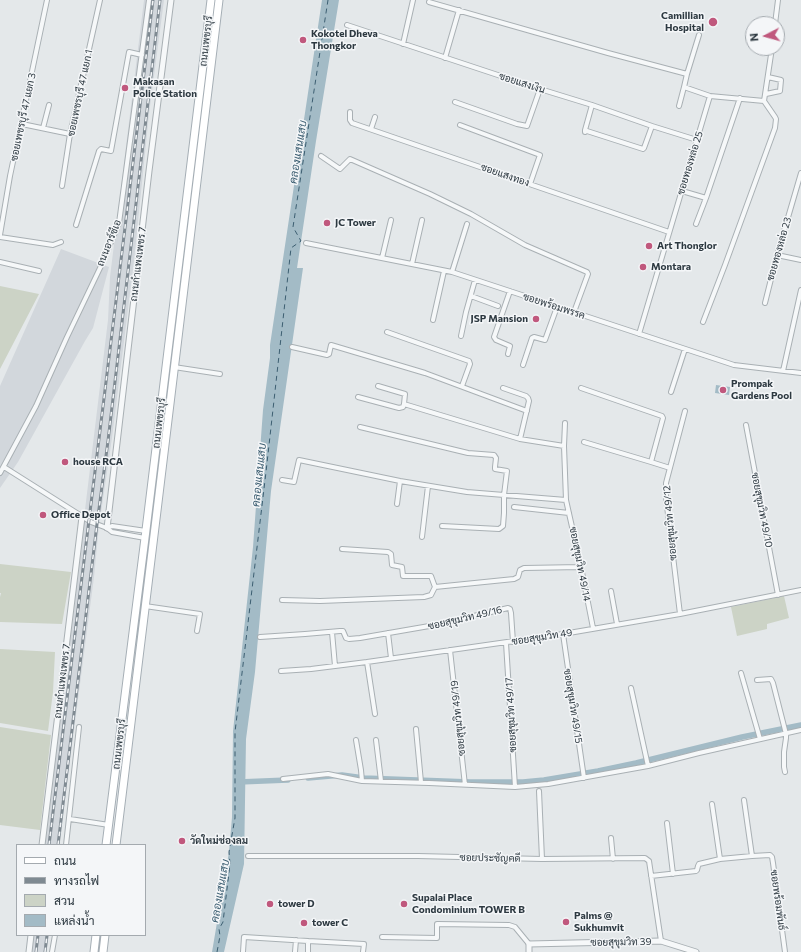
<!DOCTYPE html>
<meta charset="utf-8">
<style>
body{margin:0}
#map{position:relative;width:801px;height:952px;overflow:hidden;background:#e4e8ea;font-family:Commissioner,Sarabun,sans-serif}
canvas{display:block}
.legend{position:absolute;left:16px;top:844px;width:130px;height:92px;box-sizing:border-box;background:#f4f6f8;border:1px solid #a4aaaf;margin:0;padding:5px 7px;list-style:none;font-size:12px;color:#2d3941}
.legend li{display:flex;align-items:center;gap:8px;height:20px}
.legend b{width:20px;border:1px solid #a4aaaf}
.north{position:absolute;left:745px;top:16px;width:40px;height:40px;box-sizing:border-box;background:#f4f6f8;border:1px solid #a4aaaf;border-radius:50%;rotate:264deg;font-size:11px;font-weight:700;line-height:16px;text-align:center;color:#2d3941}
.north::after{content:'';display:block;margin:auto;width:14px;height:18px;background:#c0587d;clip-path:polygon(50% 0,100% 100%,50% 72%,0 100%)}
</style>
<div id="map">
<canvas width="801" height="952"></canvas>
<ul class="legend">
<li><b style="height:5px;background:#fff"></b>ถนน</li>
<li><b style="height:5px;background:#7f8a92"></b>ทางรถไฟ</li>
<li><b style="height:11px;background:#ccd3c6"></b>สวน</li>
<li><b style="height:11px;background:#a3bbc6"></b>แหล่งน้ำ</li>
</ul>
<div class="north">N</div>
</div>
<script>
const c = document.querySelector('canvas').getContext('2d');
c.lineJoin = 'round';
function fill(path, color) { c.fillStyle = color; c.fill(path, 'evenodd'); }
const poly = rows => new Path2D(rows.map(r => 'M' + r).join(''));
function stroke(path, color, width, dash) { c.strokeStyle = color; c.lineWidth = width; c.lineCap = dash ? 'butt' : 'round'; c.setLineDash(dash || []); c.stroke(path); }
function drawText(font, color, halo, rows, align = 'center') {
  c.font = font + ' Commissioner,Sarabun,sans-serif'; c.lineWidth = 3; c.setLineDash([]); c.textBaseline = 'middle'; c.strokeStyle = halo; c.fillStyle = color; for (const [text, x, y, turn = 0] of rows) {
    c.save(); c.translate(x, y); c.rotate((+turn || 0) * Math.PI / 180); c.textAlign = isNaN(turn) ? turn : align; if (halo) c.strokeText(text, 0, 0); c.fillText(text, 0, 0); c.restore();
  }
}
fill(poly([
 [144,0,164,0,149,114,134,261,112,438,99,526,94,577,59,845,42,845,68,650,108,320,110,277],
 [61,249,109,267,93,328,85,341,18,462,0,488,0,386],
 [30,935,49,935,46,952,27,952]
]), '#d2d7dc');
fill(poly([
 [0,286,39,294,0,369],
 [0,564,71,572,62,624,0,622,0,597,1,593,0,593],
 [784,596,789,618,767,624,767,629,737,636,731,607],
 [0,649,55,652,53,692,48,731,0,723],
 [0,727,51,735,40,830,0,825]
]), '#ccd3c6');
fill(poly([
 [322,0,339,0,316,141,297,268,303,268,271,491,255,672,246,739,244,864,224,952,212,952,229,852,232,817,233,731,253,547,263,410,270,358,270,345],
 [716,385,730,387,729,395,715,393]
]), '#a3bbc6');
stroke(poly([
 [308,778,342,775,364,778,470,782,523,782,544,780,598,771,636,763,742,737,801,725],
 [239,782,288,780]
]), '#a3bbc6', 5.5);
stroke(poly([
 [217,952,220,936,219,929,223,922,230,864,229,852,235,818,235,732,266,472,291,248,301,241,293,227,328,0]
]), '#3c5e71', 1, [5, 4]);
const minor = poly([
 [429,2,608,53,687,74,684,87,710,96,764,101],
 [775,24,778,0],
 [347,25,540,89,592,105,652,126,697,140],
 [403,44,413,0],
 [445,58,459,10],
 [687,74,699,35],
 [766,94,780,91,781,80,768,77],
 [764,101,772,48],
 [455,102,517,124,527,126,540,89],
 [592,105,585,130,585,132,587,131,643,149,644,148,652,126],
 [679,106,684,87],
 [350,112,350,120,352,123,669,232],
 [22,124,70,134],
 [460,125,540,155,530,184],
 [43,128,49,105],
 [371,129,375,117],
 [321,156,340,169,350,159,430,194,471,214,525,245,587,272,588,274,574,312],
 [62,186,70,134,100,0],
 [682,191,706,198],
 [696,224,706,198,740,98],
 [76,225,99,151,101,149,111,151,129,52,142,55],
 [0,235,10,176,47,0],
 [0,237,53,245,61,242],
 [306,243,452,272,734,365,801,373],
 [777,255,801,260],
 [382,258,391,220],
 [0,262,39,271],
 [412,264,422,220],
 [452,272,467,224],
 [471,296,498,306],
 [765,303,777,255,801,173],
 [433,320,444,271],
 [703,322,725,265,775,128,776,119,775,117,764,101],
 [387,332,469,361,470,364,462,386],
 [639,334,710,96],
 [461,336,466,312,475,280],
 [292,347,327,355,329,354,331,345,425,373,527,411],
 [508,354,510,346,496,340,494,337,510,291],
 [523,365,532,338,534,337,545,340,557,307],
 [174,367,220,374],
 [783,371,801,290],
 [378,386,405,394,404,404,520,439,564,446],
 [503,388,526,396,528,398,529,401,520,439],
 [581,388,662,416,663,418,651,462,670,468],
 [671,392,685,349],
 [358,397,399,408,403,407,404,404],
 [565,423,564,446,566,500,581,567,593,628],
 [746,425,778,595],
 [360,427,468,453,494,455,496,458,495,467,495,469,507,471,504,495,504,513,503,526,499,529,442,526],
 [584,442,651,462],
 [4,467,91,522,107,528,112,532,145,538],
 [0,473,36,406,67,337,101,266,119,223,149,0],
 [282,480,294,482,299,460,400,481,467,492,566,500],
 [397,504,400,481],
 [514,507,569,513],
 [107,528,112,526,146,531],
 [422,537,428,486],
 [342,549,388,552,391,554,392,565,402,567,403,576,431,576,435,587],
 [611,591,617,624],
 [282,600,320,601,424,597,431,595,435,587,514,579,518,577,520,570,524,568,581,567],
 [145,606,200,614,197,631],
 [680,614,666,498,666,483,685,411],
 [332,632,335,666],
 [388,633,391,658],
 [563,634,584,778],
 [260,637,305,634,340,631,343,631,346,638,349,639,360,638,435,625,508,608,510,609,511,613,513,642],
 [506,643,515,787],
 [450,650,465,785],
 [367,662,375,714],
 [281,671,311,669,367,662,563,634,680,614,801,590],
 [741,673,760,739],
 [757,680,771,679,773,683,786,734,786,738,784,752,784,767,785,772],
 [631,688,648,766],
 [416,729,421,782],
 [356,740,361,770,362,781],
 [376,740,381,781],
 [283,779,328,774,362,781,429,783,515,787,548,784,648,766,699,753,801,730],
 [539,791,542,859],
 [744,800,752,856],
 [712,804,720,859],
 [70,819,109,825],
 [667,823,673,874],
 [611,838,613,859],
 [66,845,79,727],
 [248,856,418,856,542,859,645,858,649,861,661,941],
 [651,876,696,871,697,870,698,866,699,864,720,859,752,856,770,855,772,857,773,863,785,952],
 [382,937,437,938,437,924,509,925,515,927,529,944],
 [52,952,55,935],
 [243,952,244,937,308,941],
 [295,952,296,940],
 [308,952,308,941,364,944,363,952]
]);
const tertiary = poly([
 [107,528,149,171,171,0],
 [42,845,82,517],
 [29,952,31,935],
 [529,952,529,944,661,941,696,952]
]);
const primary = poly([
 [106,845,145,538,211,0],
 [116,845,156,519,219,0],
 [94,952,96,935],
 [103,952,105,935]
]);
stroke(minor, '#a9b0b4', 6);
stroke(tertiary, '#a9b0b4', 7);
stroke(primary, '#a5aeb5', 9);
stroke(minor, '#f6f8f9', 4);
stroke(tertiary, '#f6f8f9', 5);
stroke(primary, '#fff', 7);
const rail = poly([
 [49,845,153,0],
 [58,845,97,524,108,441,160,0],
 [36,952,38,935],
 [45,952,47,935]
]);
stroke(rail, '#7f8a92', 3);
stroke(rail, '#f4f6f8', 1.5, [4.5]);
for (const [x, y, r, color] of [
 [713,22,5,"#c0587d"],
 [303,40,4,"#c0587d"],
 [125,88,4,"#c0587d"],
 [327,223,4,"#c0587d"],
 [649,246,4,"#c0587d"],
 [643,267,4,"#c0587d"],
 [536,319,4,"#c0587d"],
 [723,390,4,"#c0587d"],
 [65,462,4,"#c0587d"],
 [43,515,4,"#c0587d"],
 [182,841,4,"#c0587d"],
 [270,904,4,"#c0587d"],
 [404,904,4,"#c0587d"],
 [566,922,4,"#c0587d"],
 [304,923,4,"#c0587d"]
]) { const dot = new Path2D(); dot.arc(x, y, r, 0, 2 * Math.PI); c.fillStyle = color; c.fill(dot); stroke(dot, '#f4f6f8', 1.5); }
drawText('bold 10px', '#2d3941', '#f4f6f8', [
 ["Camillian",704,16,"right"],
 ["Hospital",704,28,"right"],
 ["Kokotel Dheva",311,34],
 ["Thongkor",311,46],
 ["Makasan",133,82],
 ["Police Station",133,94],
 ["JC Tower",335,223],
 ["Art Thonglor",657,246],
 ["Montara",651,267],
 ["JSP Mansion",528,319,"right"],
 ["Prompak",731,384],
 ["Gardens Pool",731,396],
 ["house RCA",73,462],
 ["Office Depot",51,515],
 ["วัดใหม่ช่องลม",190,841],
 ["Supalai Place",412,898],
 ["Condominium TOWER B",412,910],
 ["tower D",278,904],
 ["Palms @",574,916],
 ["Sukhumvit",574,928],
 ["tower C",312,923]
], 'left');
drawText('10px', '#2d3941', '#f4f6f8', [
 ["ถนนเพชรบุรี",206,41,-83],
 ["ซอยแสงเงิน",522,83,18],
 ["ซอยเพชรบุรี 47 แยก 1",80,93,-78],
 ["ซอยเพชรบุรี 47 แยก 3",23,117,-78],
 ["ซอยทองหล่อ 25",690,163,-73],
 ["ซอยแสงทอง",505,175,19],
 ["ถนนอาร์ซีเอ",109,243,-68],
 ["ซอยทองหล่อ 23",779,249,-74],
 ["ถนนกำแพงเพชร 7",138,264,-83],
 ["ซอยพร้อมพรรค",554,306,18],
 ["ถนนเพชรบุรี",159,423,-83],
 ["ซอยสุขุมวิท 49/10",762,510,79],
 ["ซอยสุขุมวิท 49/12",670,523,-95],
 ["ซอยสุขุมวิท 49/14",580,564,79],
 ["ซอยสุขุมวิท 49/16",465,618,-13],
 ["ซอยสุขุมวิท 49",542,637,-9],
 ["ถนนกำแพงเพชร 7",62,681,-83],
 ["ซอยสุขุมวิท 49/15",573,706,81],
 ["ซอยสุขุมวิท 49/17",511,715,-93],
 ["ซอยสุขุมวิท 49/19",458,718,-96],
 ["ถนนเพชรบุรี",119,744,-83],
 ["ซอยประชัญคดี",490,858,1],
 ["ซอยพร้อมพันธ์",778,900,82],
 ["ซอยสุขุมวิท 39",621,942,-1]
]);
drawText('italic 11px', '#3c5e71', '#f4f6f8', [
 ["คลองแสนแสบ",298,152,-81],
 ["คลองแสนแสบ",259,475,-84],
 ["คลองแสนแสบ",220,891,-80]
]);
</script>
